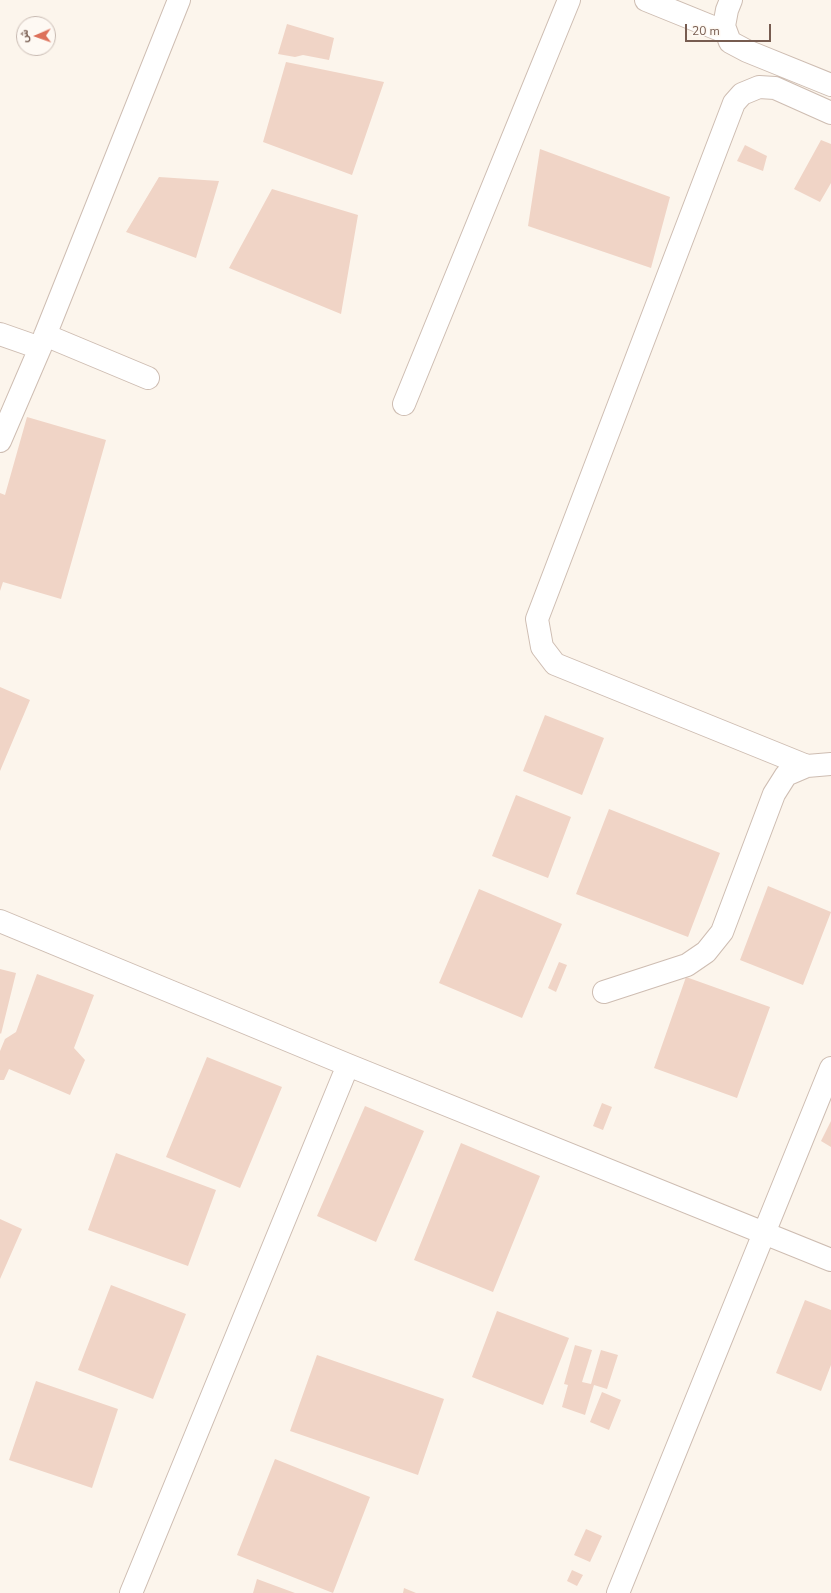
<!DOCTYPE html>
<meta charset="utf-8">
<style>
body{margin:0}
#map{position:relative;width:831px;height:1593px;overflow:hidden;background:#fcf5ec;font-family:"Nunito Sans",Vazirmatn,sans-serif}
canvas{display:block}
.north{position:absolute;left:16px;top:16px;width:40px;height:40px;box-sizing:border-box;background:#fef9f3;border:1px solid #c8bab2;border-radius:50%;rotate:268deg;font-size:11px;font-weight:700;line-height:16px;text-align:center;color:#775c50}
.north::after{content:'';display:block;margin:auto;width:14px;height:18px;background:#dd715a;clip-path:polygon(50% 0,100% 100%,50% 72%,0 100%)}
.scale{position:absolute;left:685px;top:24px;width:86px;height:18px;box-sizing:border-box;border:2px solid #775c50;border-top:0;padding-left:5px;font-size:12px;line-height:14px;white-space:nowrap;color:#775c50;-webkit-text-stroke:3px #fef9f3;paint-order:stroke}
</style>
<div id="map">
<canvas width="831" height="1593"></canvas>
<div class="north">ش</div>
<div class="scale">20 m</div>
</div>
<script>
const c = document.querySelector('canvas').getContext('2d');
c.lineJoin = 'round';
function fill(path, color) { c.fillStyle = color; c.fill(path, 'evenodd'); }
const poly = rows => new Path2D(rows.map(r => 'M' + r).join(''));
function stroke(path, color, width, dash) { c.strokeStyle = color; c.lineWidth = width; c.lineCap = dash ? 'butt' : 'round'; c.setLineDash(dash || []); c.stroke(path); }
fill(poly([
 [287,24,334,38,329,60,303,55,295,57,278,54],
 [286,62,384,82,352,175,263,142],
 [821,140,831,144,831,183,820,202,794,189],
 [745,145,767,156,763,171,737,161],
 [540,149,670,197,651,268,528,226],
 [159,177,219,181,196,258,126,232],
 [272,189,358,215,341,314,229,268],
 [27,417,106,440,61,599,3,582,0,591,0,493,5,495],
 [0,687,30,700,0,771],
 [545,715,604,738,582,795,523,771],
 [516,795,571,817,548,878,492,856],
 [609,809,720,853,688,937,576,894],
 [768,886,831,912,803,985,740,960],
 [479,889,562,924,522,1018,439,983],
 [559,962,567,965,556,992,548,988],
 [0,969,16,973,1,1034,0,1033],
 [37,974,94,995,74,1048,85,1060,70,1095,9,1069,4,1080,0,1080,0,1051,5,1039,16,1032],
 [686,977,770,1007,737,1098,654,1068],
 [207,1057,282,1087,240,1188,166,1157],
 [602,1103,612,1107,603,1130,593,1126],
 [365,1106,424,1131,376,1242,317,1216],
 [831,1121,831,1147,821,1141],
 [461,1143,540,1176,493,1292,414,1260],
 [116,1153,216,1190,188,1266,88,1230],
 [0,1219,22,1229,0,1279],
 [111,1285,186,1314,153,1399,78,1370],
 [805,1300,831,1310,831,1365,821,1391,776,1373],
 [497,1311,569,1338,543,1405,472,1377],
 [575,1345,592,1350,582,1382,591,1384,601,1350,618,1355,607,1389,594,1385,585,1415,562,1407,568,1385,564,1384],
 [317,1355,444,1399,418,1475,290,1431],
 [36,1381,118,1409,92,1488,9,1460],
 [602,1392,621,1400,609,1430,590,1422],
 [275,1459,370,1497,333,1593,237,1555],
 [586,1529,602,1536,590,1562,574,1555],
 [572,1570,583,1575,577,1586,567,1581],
 [257,1579,295,1593,253,1593],
 [404,1588,416,1593,403,1593]
]), '#f0d4c6');
const minor = poly([
 [646,0,725,32],
 [731,0,727,10,724,26,730,42,747,51,831,85],
 [0,334,40,348],
 [45,335,148,378],
 [404,404,569,0],
 [0,441,40,348,179,0],
 [807,766,555,664,542,647,537,619,734,103,742,94,759,87,775,88,831,113],
 [0,921,348,1065,831,1260],
 [604,992,687,965,706,952,722,932,774,794,786,775,807,766,831,764],
 [131,1593,348,1065],
 [618,1593,831,1068]
]);
stroke(minor, '#cebdb2', 24);
stroke(minor, '#fff', 22);
</script>
